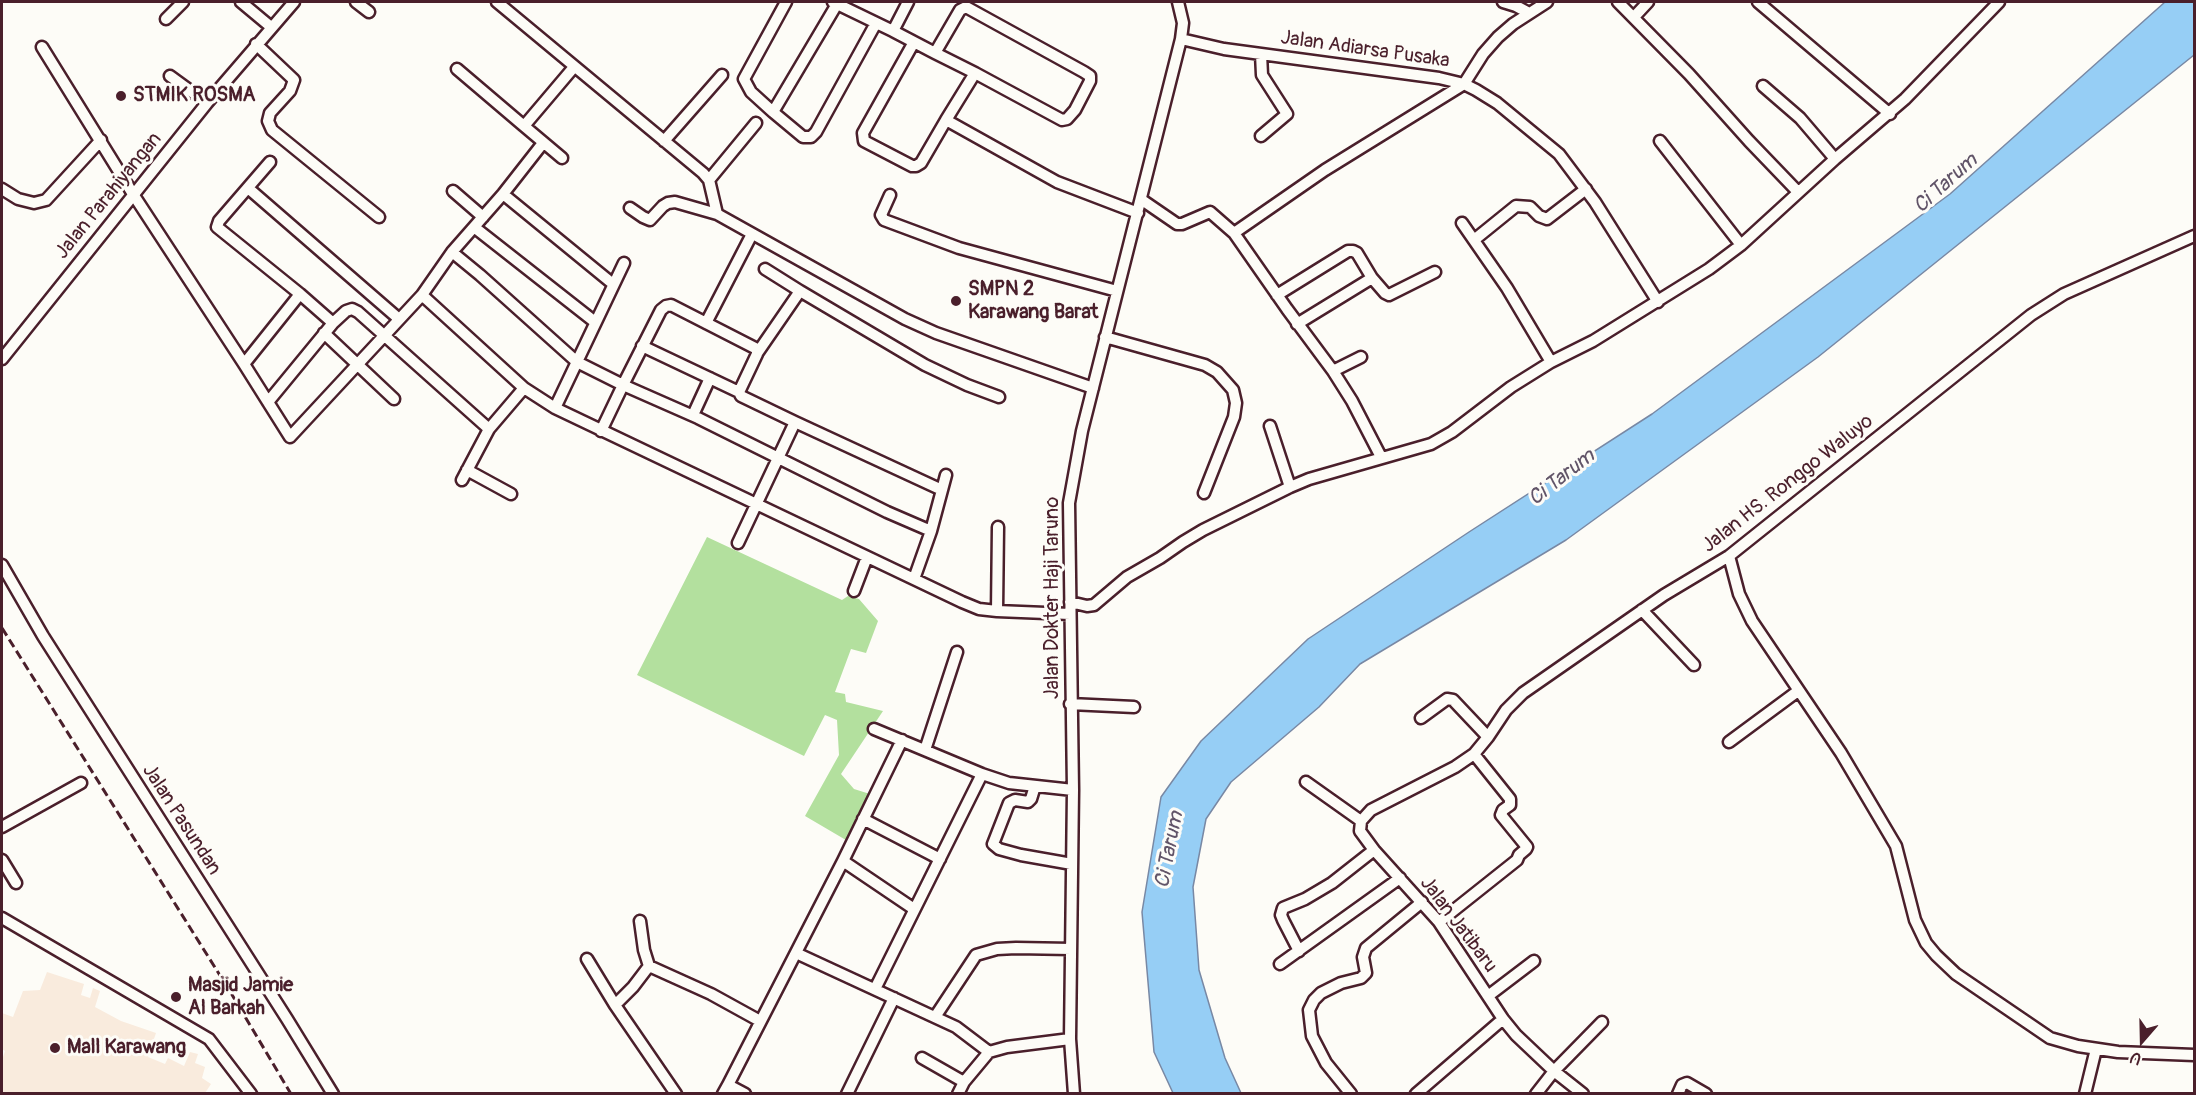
<!DOCTYPE html>
<style>
body{margin:0}
#map{position:relative;width:2196px;height:1095px;overflow:hidden;background:#fdfcf7;font-family:Pangolin,sans-serif}
canvas{display:block}
.frame{position:absolute;inset:0;border:3px solid #4a1f2b;pointer-events:none}
.north{position:absolute;left:2112px;top:1011px;width:60px;height:60px;-webkit-text-stroke:4px #fdfcf7;paint-order:stroke;rotate:200deg;font-size:16px;font-weight:700;line-height:24px;text-align:center;color:#4a1f2b}
.north::after{content:'';display:block;margin:auto;width:21px;height:27px;background:#4a1f2b;clip-path:polygon(50% 0,100% 100%,50% 72%,0 100%)}
</style>
<div id="map">
<canvas width="2196" height="1095"></canvas>
<div class="frame"></div>
<div class="north">U</div>
</div>
<script>
const c = document.querySelector('canvas').getContext('2d');
c.lineJoin = 'round';
function fill(path, color) { c.fillStyle = color; c.fill(path, 'evenodd'); }
const poly = rows => new Path2D(rows.map(r => 'M' + r).join(''));
function stroke(path, color, width, dash) { c.strokeStyle = color; c.lineWidth = width; c.lineCap = dash ? 'butt' : 'round'; c.setLineDash(dash || []); c.stroke(path); }
function drawText(font, color, halo, rows, align = 'center') {
  c.font = font + ' Pangolin,sans-serif'; c.lineWidth = 6; c.setLineDash([]); c.textBaseline = 'middle'; c.strokeStyle = halo; c.fillStyle = color; for (const [text, x, y, turn = 0] of rows) {
    c.save(); c.translate(x, y); c.rotate((+turn || 0) * Math.PI / 180); c.textAlign = isNaN(turn) ? turn : align; if (halo) c.strokeText(text, 0, 0); c.fillText(text, 0, 0); c.restore();
  }
}
fill(poly([
 [47,972,84,984,81,995,90,998,93,988,100,991,95,1007,121,1021,156,1033,148,1057,165,1064,168,1058,184,1066,190,1052,198,1054,195,1063,205,1067,202,1078,211,1084,205,1093,2,1093,2,1060,5,1051,2,1049,2,1013,13,1017,23,991,40,990]
]), '#f9ebdd');
fill(poly([
 [707,537,842,600,848,596,859,599,878,621,866,653,851,649,835,692,845,694,846,702,883,711,841,774,854,789,870,794,851,843,805,816,839,755,837,720,825,715,804,756,637,675]
]), '#b3e09e');
const water = poly([
 [2165,2,2194,2,2194,55,1818,357,1566,540,1360,664,1319,707,1231,782,1206,819,1193,887,1199,970,1225,1058,1241,1093,1173,1093,1154,1052,1142,912,1161,797,1201,741,1308,639,1469,532,1652,414,1950,194,2165,2]
]);
fill(water, '#96cef5');
stroke(water, '#7888a4', 1.5);
const minor = poly([
 [241,2,271,27],
 [356,2,369,12],
 [497,2,703,173,709,180,717,214],
 [833,2,893,31,935,53,975,73,1062,120,1067,119,1075,110,1090,81,1090,76,1084,72,966,7,960,10,935,53],
 [1503,2,1516,6,1529,13],
 [1618,2,1689,74,1749,141,1798,192],
 [1758,2,1890,114],
 [837,4,773,112,803,137,811,137,816,132,876,23],
 [1634,17,1648,2],
 [166,19,183,2],
 [893,31,908,2],
 [1181,39,1224,49,1439,78,1464,84,1476,90,1497,103,1559,154,1595,202,1658,302],
 [914,42,863,133,864,141,912,166,916,166,921,163,946,120],
 [256,44,294,80,290,91,270,113,268,121,272,130,379,217],
 [42,47,133,194,244,364,290,437,422,295,452,252,503,194,543,143],
 [457,69,524,126],
 [975,73,946,120,1057,182,1138,213],
 [170,76,207,103],
 [1763,86,1800,118,1835,159],
 [773,112,751,92,744,79,786,2],
 [1261,136,1287,114,1262,75,1261,54],
 [664,141,722,75],
 [1660,141,1741,245],
 [562,158,524,126,574,67],
 [709,180,756,123],
 [248,188,399,319],
 [2,189,18,199,34,203,46,200,101,140],
 [453,191,483,217],
 [503,194,613,284],
 [890,195,881,215,884,220,959,248,1117,291],
 [1142,200,1177,224,1182,224,1210,212,1234,233,1287,309,1333,371,1352,401,1381,457],
 [630,208,643,217,650,220,663,206,668,203,675,202,717,214,905,319,936,333,1093,388],
 [1462,223,1507,288,1551,362],
 [474,227,595,322],
 [1234,233,1325,170,1464,84,1483,54,1498,37,1513,24,1547,2],
 [1474,240,1516,206,1530,207,1539,216,1547,219,1586,189],
 [452,252,480,275,577,362,623,385,661,310,666,306,671,305,757,349,757,354,739,392],
 [800,291,925,365,967,385,999,397],
 [300,294,333,323],
 [422,295,524,388,555,408,962,602,979,609,997,611,1070,614],
 [1277,295,1348,251,1353,251,1357,253,1372,278,1385,293,1389,295,1435,272],
 [706,323,752,234],
 [1297,324,1372,278],
 [324,333,394,399],
 [1105,337,1205,365,1217,372,1233,390,1236,403,1234,417,1204,493],
 [642,346,739,392,741,396,795,422,942,490,931,531,914,579],
 [758,352,800,291,765,269],
 [2,359,207,103,294,2],
 [244,364,300,294,217,227,219,221,270,162],
 [1333,371,1361,357],
 [268,402,333,323,346,311,352,309,358,312,489,429,524,388],
 [555,408,624,263],
 [693,415,710,378],
 [1270,426,1290,487],
 [601,431,623,385,698,418,887,512,931,531],
 [467,470,511,494],
 [462,480,489,429],
 [942,490,946,475],
 [738,543,795,422],
 [1729,556,1739,594,1752,621,1841,753,1896,846,1915,920,1926,943,1936,955,1956,974,2050,1038,2078,1046,2118,1052,2194,1055],
 [2,565,43,636,287,1019,333,1094],
 [854,591,867,557],
 [1070,602,1087,606,1094,605,1127,577,1160,558,1183,542,1203,530,1290,487,1309,479,1431,444,1452,432,1511,387,1551,362,1593,341,1709,269,1741,245,1835,159,1905,99,1999,2],
 [1642,610,1694,665],
 [997,611,998,527],
 [1070,704,1134,707],
 [1421,718,1447,699,1453,700,1488,737],
 [874,729,982,774,1009,783,1073,790],
 [1729,742,1798,691],
 [925,750,957,652],
 [1306,782,1361,821],
 [1035,786,1031,799,1028,802,1015,800,1009,803,993,844,999,849,1021,855,1072,864],
 [863,819,940,859],
 [1361,821,1371,810,1455,767,1474,754,1488,737,1506,710,1523,693,1664,595,1729,556,2031,315,2064,294,2194,236],
 [1361,821,1360,831,1374,850,1439,922,1503,1019,1516,1035,1554,1071,1583,1094],
 [2,827,81,783],
 [2,860,16,883],
 [843,861,914,909],
 [2,918,209,1039,251,1094],
 [640,921,644,950,649,966,711,994,760,1021],
 [1439,922,1517,860,1519,855,1526,849,1527,847,1501,815,1503,810,1510,805,1510,799,1474,754],
 [1299,951,1283,920,1281,915,1283,908,1305,899,1332,883,1374,850],
 [796,953,956,1027,989,1052,1007,1047,1070,1039],
 [587,959,615,1005,676,1094],
 [1280,964,1400,878],
 [875,989,982,774],
 [1488,996,1534,961],
 [615,1005,633,987,649,966],
 [935,1017,976,955,997,949,1016,948,1071,949],
 [922,1058,964,1082],
 [728,1085,843,861,902,740],
 [723,1094,728,1085,745,1094],
 [847,1094,894,998],
 [958,1094,964,1082,989,1052],
 [1074,1094,1070,1039,1073,790,1069,503,1082,431,1181,39,1183,23,1178,2],
 [1351,1094,1326,1063,1312,1036,1309,1010,1314,1000,1321,993,1341,983,1361,978,1366,973,1363,957,1366,948,1422,902],
 [1416,1094,1503,1019],
 [1536,1094,1554,1071,1602,1022],
 [1678,1094,1682,1085,1687,1083,1706,1094],
 [2085,1094,2096,1049]
]);
stroke(minor, '#4a1f2b', 15);
stroke(minor, '#fdfcf7', 10);
stroke(poly([
 [2,628,231,993,291,1094]
]), '#4a1f2b', 3, [9, 4.5]);
for (const [x, y, r, color] of [
 [121,96,6,"#4a1f2b"],
 [956,301,6,"#4a1f2b"],
 [176,997,6,"#4a1f2b"],
 [55,1048,6,"#4a1f2b"]
]) { const dot = new Path2D(); dot.arc(x, y, r, 0, 2 * Math.PI); c.fillStyle = color; c.fill(dot); stroke(dot, '#fdfcf7', 2); }
drawText('20px', '#4a1f2b', '#fdfcf7', [
 ["Jalan Adiarsa Pusaka",1365,50,8],
 ["Jalan Parahiyangan",109,196,-51],
 ["Jalan HS. Ronggo Waluyo",1788,484,-38],
 ["Jalan Dokter Haji Taruno",1053,598,-90],
 ["Jalan Pasundan",181,820,57],
 ["Jalan Jatibaru",1458,925,53]
]);
drawText('bold 20px', '#4a1f2b', '#fdfcf7', [
 ["STMIK ROSMA",133,96],
 ["SMPN 2",968,290],
 ["Karawang Barat",968,313],
 ["Masjid Jamie",188,986],
 ["Al Barkah",188,1009],
 ["Mall Karawang",67,1048]
], 'left');
drawText('italic 21px', '#615468', '#fdfcf7', [
 ["Ci Tarum",1946,184,-42],
 ["Ci Tarum",1562,478,-38],
 ["Ci Tarum",1170,850,-79]
]);
</script>
